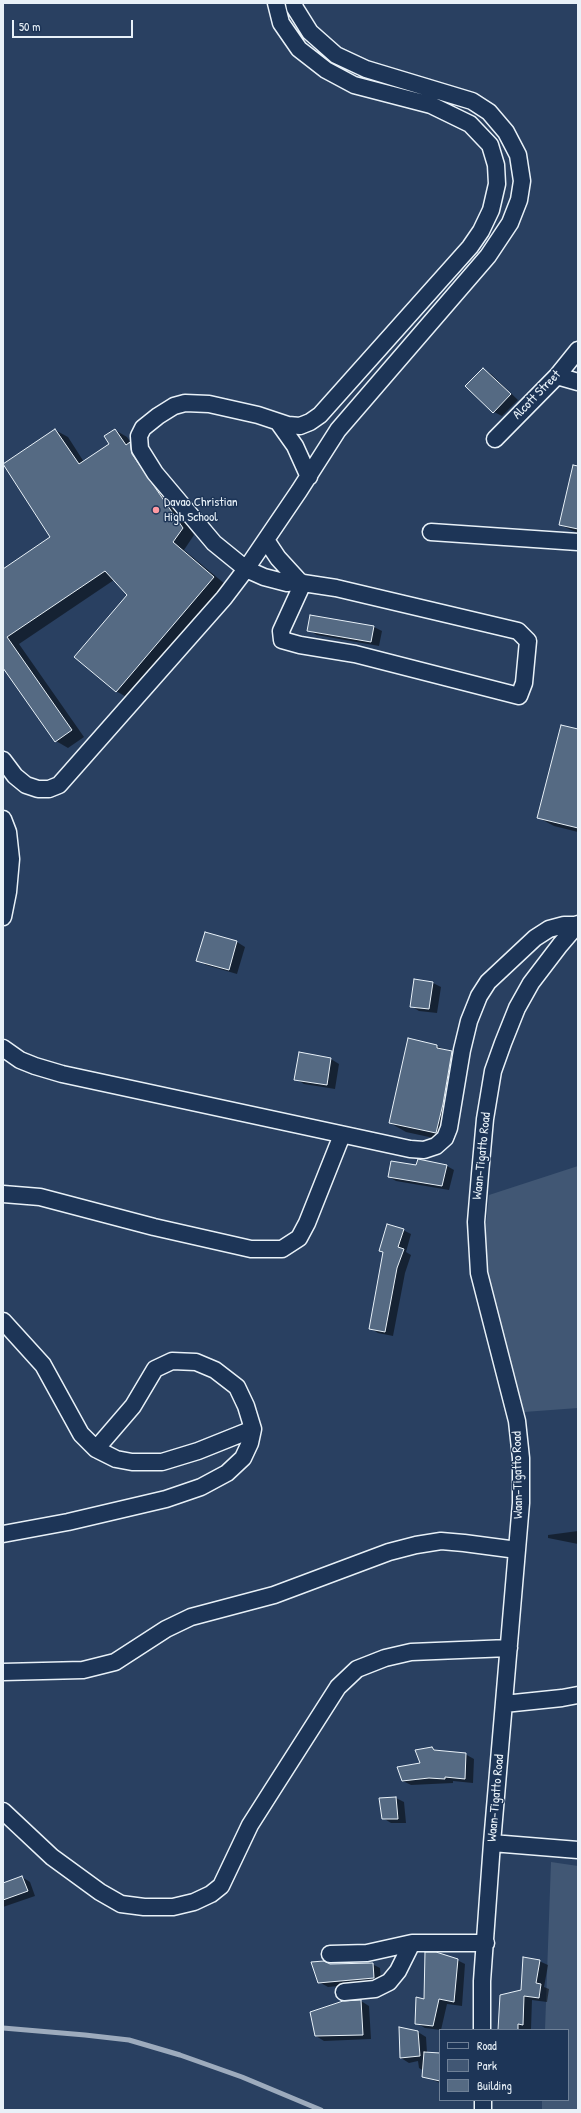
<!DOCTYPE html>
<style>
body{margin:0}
#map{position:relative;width:581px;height:2113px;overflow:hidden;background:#294061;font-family:"Patrick Hand",sans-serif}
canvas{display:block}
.frame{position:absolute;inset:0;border:4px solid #e8f1f8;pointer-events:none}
.legend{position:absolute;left:439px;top:2029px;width:130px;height:72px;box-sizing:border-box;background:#1d3557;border:1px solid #6e8097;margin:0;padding:5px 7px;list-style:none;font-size:12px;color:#e8f1f8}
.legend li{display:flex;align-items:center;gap:8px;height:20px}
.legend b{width:20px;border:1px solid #6e8097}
.scale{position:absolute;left:12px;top:20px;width:121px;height:18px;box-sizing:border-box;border:2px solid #e8f1f8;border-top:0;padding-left:5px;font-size:12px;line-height:14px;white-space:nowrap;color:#e8f1f8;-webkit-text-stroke:3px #1d3557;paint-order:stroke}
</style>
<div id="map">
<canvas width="581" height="2113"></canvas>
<div class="frame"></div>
<ul class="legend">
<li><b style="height:5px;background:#1d3557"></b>Road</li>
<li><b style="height:11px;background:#415774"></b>Park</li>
<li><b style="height:11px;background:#556a83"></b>Building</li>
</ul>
<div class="scale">50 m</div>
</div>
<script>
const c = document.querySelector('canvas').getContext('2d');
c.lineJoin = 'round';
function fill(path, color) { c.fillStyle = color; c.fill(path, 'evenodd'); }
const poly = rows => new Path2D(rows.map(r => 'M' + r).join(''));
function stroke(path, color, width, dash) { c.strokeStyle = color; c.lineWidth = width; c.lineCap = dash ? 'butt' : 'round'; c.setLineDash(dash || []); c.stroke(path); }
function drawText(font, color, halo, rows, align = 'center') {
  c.font = font + ' "Patrick Hand",sans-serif'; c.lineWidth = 3; c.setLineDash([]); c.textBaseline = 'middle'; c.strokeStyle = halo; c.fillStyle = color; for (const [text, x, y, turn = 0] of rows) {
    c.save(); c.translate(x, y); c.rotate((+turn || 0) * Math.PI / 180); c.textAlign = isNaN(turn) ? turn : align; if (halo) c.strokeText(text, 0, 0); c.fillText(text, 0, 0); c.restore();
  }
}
fill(poly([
 [578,1166,578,1408,524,1412,487,1271,484,1245,489,1195],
 [551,1862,578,1866,578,2110,542,2110,542,2100,568,2100,568,2030,545,2030]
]), '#415774');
fill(poly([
 [483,369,491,374,518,400,502,416,494,412],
 [55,430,68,437,84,462,111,444,115,430,127,437,194,535,184,550,225,584,128,698,116,691,129,595,114,580,19,644,84,737,68,748,56,741,3,666,3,570,52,537],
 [578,470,578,533,560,525],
 [374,627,382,631,379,646,317,635,308,630],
 [578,730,578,832,554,826,539,818],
 [205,933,237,942,245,947,237,974,206,965,198,960],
 [415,980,433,983,441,987,437,1013,419,1011,411,1006],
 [408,1040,437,1046,468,1062,459,1113,452,1142,406,1132,390,1123],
 [300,1054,331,1059,339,1064,335,1089,304,1084,296,1079],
 [417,1166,447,1166,454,1170,449,1190,396,1181,389,1177],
 [403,1230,411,1234,406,1252,411,1255,405,1273,393,1336,378,1333,370,1328,384,1253,380,1250],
 [578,1531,578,1544,548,1538,548,1535],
 [432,1748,437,1751,465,1754,474,1759,473,1783,453,1781,453,1783,411,1785,403,1781,421,1764],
 [396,1798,404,1802,406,1823,391,1823,383,1818],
 [22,1877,30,1882,35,1896,3,1907,3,1884],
 [457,1960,465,1964,462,2006,447,2004,441,2030,425,2028,416,2023,425,2001],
 [539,1961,548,1965,544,1987,549,1989,547,2002,532,2000,531,2029,499,2030],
 [330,1964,372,1964,380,1968,381,1982,328,1987,319,1982],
 [361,2001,369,2006,371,2039,324,2041,316,2036,343,2002],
 [418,2032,426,2037,427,2053,440,2054,440,2083,423,2076,424,2071,419,2068,418,2061,409,2063,401,2058]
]), '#0007');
stroke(poly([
 [3,2028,85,2035,129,2040,180,2055,242,2077,321,2110]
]), '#9dabbd', 5);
const building = poly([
 [483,368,511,394,493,413,465,386,483,368],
 [55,429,79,464,109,444,104,436,115,429,126,445,130,442,132,454,183,528,173,542,214,577,116,692,74,657,127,595,105,571,7,637,72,730,55,742,3,668,3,569,50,537,3,464,55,429],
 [573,465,578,466,578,529,559,525,573,465],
 [310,615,374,626,371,642,307,631,310,615],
 [561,725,578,729,578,828,537,818,561,725],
 [205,932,237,941,229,970,196,961,205,932],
 [414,979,433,982,429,1009,410,1007,414,979],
 [408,1038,437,1045,437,1048,452,1051,443,1104,436,1133,389,1123,408,1038],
 [299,1052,331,1058,327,1085,294,1080,299,1052],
 [418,1159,447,1165,442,1186,388,1177,391,1161,416,1165,418,1159],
 [387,1224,404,1229,398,1247,404,1249,397,1268,385,1332,369,1329,383,1252,379,1251,387,1224],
 [432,1747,434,1750,466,1753,465,1779,445,1777,445,1779,429,1778,402,1781,397,1767,420,1763,415,1750,432,1747],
 [396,1797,398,1819,382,1819,379,1798,396,1797],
 [22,1876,28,1891,3,1900,3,1883,22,1876],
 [425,1952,436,1952,458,1959,454,2002,439,1999,433,2026,415,2024,416,1997,424,1999,425,1952],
 [523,1957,540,1960,536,1983,541,1984,539,1998,524,1996,523,2025,518,2024,518,2030,498,2030,500,1995,521,1990,523,1957],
 [324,1961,330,1964,373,1963,374,1978,318,1983,311,1962,324,1961],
 [361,2000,363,2035,315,2036,310,2012,343,2001,361,2000],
 [399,2027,418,2031,420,2056,400,2058,399,2027],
 [424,2052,440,2053,440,2081,422,2077,424,2052]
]);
fill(building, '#556a83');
stroke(building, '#e8f1f8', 1);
const minor = poly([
 [276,3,281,23,299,49,326,70,354,85,431,105,470,124,490,145,496,165,497,184,491,210,481,231,470,247,320,415,310,422,300,426,288,425,258,415,209,404,185,403,174,406,158,416,143,428,139,436,140,449,155,473,214,543,246,569,299,491,338,430,488,256,510,223,519,200,522,181,518,155,506,132,489,112,472,101,366,69,336,55,310,32,295,8,294,3],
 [557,376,578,382],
 [278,422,295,446,309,477],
 [495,439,557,376,578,350],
 [431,532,578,542],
 [266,540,278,558,299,581,303,583,336,588,518,631,528,641,524,683,519,696,355,654,300,645,282,640,281,631,303,583],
 [3,760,15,776,26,785,38,789,49,789,59,785,224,598,246,569,264,577,287,583,299,581],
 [3,819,8,832,11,859,8,892,3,917],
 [3,1048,20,1060,35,1066,62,1074,410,1149,424,1150,436,1146,445,1138,449,1128,462,1050,469,1021,479,996,488,982,535,938,549,929,564,925,577,925],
 [3,1194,40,1197,154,1227,251,1249,282,1249,299,1238,307,1223,342,1135],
 [3,1321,43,1365,81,1434,96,1449,116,1459,132,1462,162,1462,198,1451,253,1429],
 [3,1534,68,1522,166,1499,201,1487,227,1473,243,1458,250,1443,253,1429,246,1406,237,1387,215,1370,196,1362,172,1361,155,1369,133,1406,96,1449],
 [3,1672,83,1670,115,1662,166,1629,191,1617,274,1595,389,1552,416,1545,441,1541,464,1543,517,1550],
 [504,1704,562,1698,578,1695],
 [3,1811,52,1857,100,1892,121,1904,144,1907,173,1907,194,1902,211,1894,221,1886,250,1825,271,1792,338,1687,357,1669,385,1658,411,1652,509,1648],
 [492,1843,578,1850],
 [330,1954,367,1953,412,1943,486,1943],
 [344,1992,375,1989,389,1982,398,1971,412,1943],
 [482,2030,482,1981,492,1843,521,1503,521,1458,517,1421,479,1273,476,1222,480,1174,485,1119,493,1071,503,1043,517,1008,531,983,560,945,578,924],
 [483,2100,483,2110]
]);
stroke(minor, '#e8f1f8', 19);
stroke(minor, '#1d3557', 16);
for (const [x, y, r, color] of [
 [156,510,4,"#ff9aa2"]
]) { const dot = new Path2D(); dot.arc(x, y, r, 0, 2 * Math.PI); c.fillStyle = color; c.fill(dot); stroke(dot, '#1d3557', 1.5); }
drawText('13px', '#e8f1f8', '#1d3557', [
 ["Alcott Street",537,395,-46],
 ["Waan-Tigatto Road",482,1156,-84],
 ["Waan-Tigatto Road",518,1475,-91],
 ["Waan-Tigatto Road",496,1798,-85]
]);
drawText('13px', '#e8f1f8', '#1d3557', [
 ["Davao Christian",164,503],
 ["High School",164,518]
], 'left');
</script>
